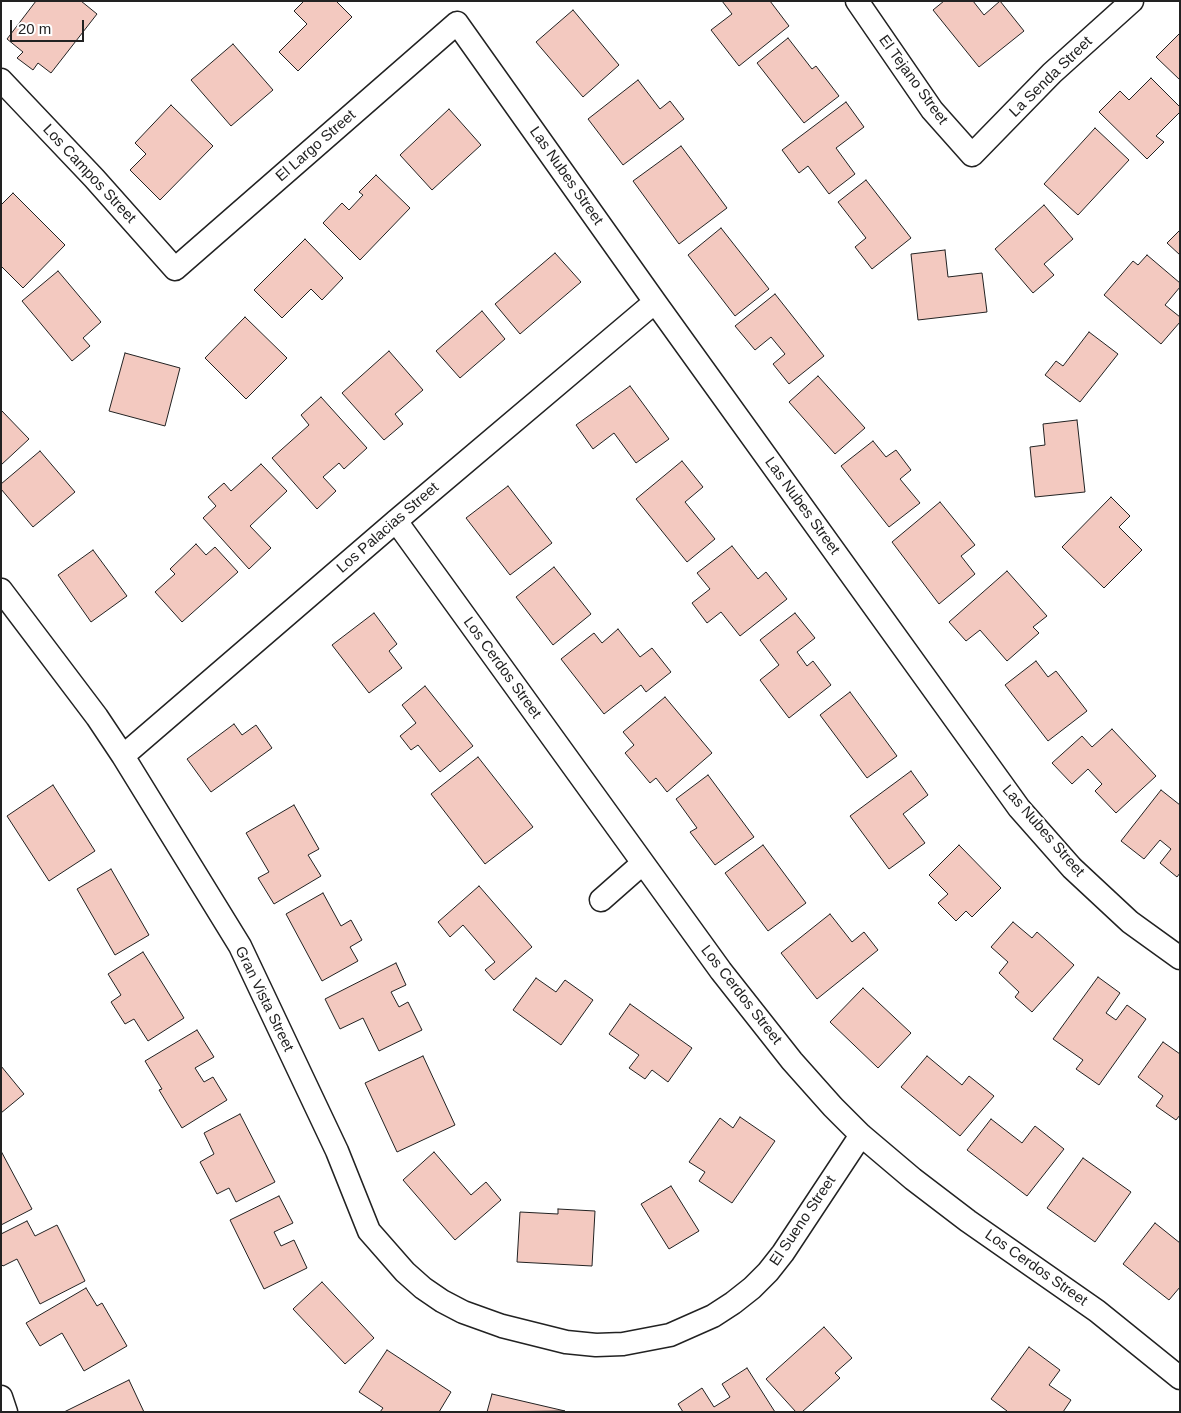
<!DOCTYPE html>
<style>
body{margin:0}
#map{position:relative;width:1181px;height:1413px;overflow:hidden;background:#fff;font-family:Arial,sans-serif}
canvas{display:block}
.frame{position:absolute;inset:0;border:2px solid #222;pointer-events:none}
.scale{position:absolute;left:10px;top:20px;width:74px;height:22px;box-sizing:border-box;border:2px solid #222;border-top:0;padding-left:6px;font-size:15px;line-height:18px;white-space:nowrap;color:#222;-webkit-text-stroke:4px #fff;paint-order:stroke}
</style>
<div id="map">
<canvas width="1181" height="1413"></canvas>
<div class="frame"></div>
<div class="scale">20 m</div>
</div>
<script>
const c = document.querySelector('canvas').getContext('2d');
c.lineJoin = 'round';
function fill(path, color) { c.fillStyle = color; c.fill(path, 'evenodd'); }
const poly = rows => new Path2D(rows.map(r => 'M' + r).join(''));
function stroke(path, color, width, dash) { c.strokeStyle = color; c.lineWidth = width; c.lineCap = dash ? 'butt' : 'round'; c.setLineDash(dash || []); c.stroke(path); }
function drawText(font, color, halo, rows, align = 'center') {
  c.font = font + ' Arial,sans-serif'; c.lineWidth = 4; c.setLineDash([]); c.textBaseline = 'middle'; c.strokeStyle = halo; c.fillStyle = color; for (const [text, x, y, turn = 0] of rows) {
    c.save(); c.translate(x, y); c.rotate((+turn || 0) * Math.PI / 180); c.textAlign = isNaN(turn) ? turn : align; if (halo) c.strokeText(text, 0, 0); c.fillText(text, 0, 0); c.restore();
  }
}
const building = poly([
 [36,1,81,1,97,14,51,73,38,63,33,70,17,58,23,52,7,39,36,1],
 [304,1,336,1,352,17,298,71,279,52,307,24,294,11,304,1],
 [722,1,770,1,789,26,739,66,711,30,732,14,722,1],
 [944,1,973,1,984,15,1000,1,1024,31,979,67,933,10,944,1],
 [573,10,619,65,583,97,536,42,573,10],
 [1180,33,1180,80,1156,57,1180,33],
 [788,38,812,69,816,66,839,96,804,123,757,63,788,38],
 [233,44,273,90,231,126,191,80,233,44],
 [1151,78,1180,107,1180,112,1156,136,1164,142,1147,159,1099,112,1120,91,1129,100,1151,78],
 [638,80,660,109,670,101,684,119,623,165,588,119,638,80],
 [846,102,864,127,836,148,855,174,829,194,808,166,799,173,782,150,846,102],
 [171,105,213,146,160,200,130,170,146,154,135,143,171,105],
 [449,109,481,145,432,190,400,155,449,109],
 [1095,128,1129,160,1078,215,1044,184,1095,128],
 [681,146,727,208,679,244,633,181,681,146],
 [376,175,410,208,360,260,323,223,342,203,349,210,363,195,359,192,376,175],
 [866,180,911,238,872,269,855,247,866,238,838,202,866,180],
 [13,193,65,245,23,288,1,266,1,205,13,193],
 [1044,205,1073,239,1044,264,1054,275,1033,293,995,249,1044,205],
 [721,228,769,289,735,316,688,255,721,228],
 [1180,230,1180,255,1167,243,1180,230],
 [305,239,343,278,322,300,311,289,282,318,254,290,305,239],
 [945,250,948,277,982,273,987,312,918,320,911,254,945,250],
 [555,253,581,282,520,334,495,304,555,253],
 [1147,255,1180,283,1180,287,1165,305,1180,317,1180,322,1161,344,1104,295,1133,261,1138,265,1147,255],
 [58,271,101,322,83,338,90,346,72,361,22,301,58,271],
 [775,294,824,356,789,384,773,364,785,354,771,337,755,350,735,326,775,294],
 [482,311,505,339,460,378,436,351,482,311],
 [245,317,287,358,246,399,205,358,245,317],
 [1089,332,1118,354,1080,402,1045,375,1056,361,1063,366,1089,332],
 [389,351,423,390,395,414,403,424,384,440,342,393,389,351],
 [125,353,180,368,165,426,109,411,125,353],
 [818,376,865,428,835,454,789,402,818,376],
 [630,386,669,439,636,463,614,433,593,449,576,425,630,386],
 [321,397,367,448,344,469,339,463,323,477,336,491,317,509,272,458,309,425,301,415,321,397],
 [1,410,29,439,1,465,1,410],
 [1077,420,1085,492,1035,497,1030,447,1045,445,1043,424,1077,420],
 [873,441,886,457,896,450,911,470,900,479,920,503,889,527,841,466,873,441],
 [40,451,75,492,33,527,1,489,1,484,40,451],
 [682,461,703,487,685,502,715,539,687,562,636,499,682,461],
 [261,464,287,491,250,526,271,548,249,569,203,518,216,506,208,497,224,483,231,491,261,464],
 [508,486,552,543,510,575,466,518,508,486],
 [1111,497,1130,516,1119,527,1142,550,1104,588,1062,547,1111,497],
 [940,502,975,545,961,556,975,574,939,604,892,542,940,502],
 [196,544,206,555,215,547,238,572,182,622,155,592,175,574,170,569,196,544],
 [732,546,758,579,766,572,787,599,740,636,721,612,707,623,692,603,710,589,697,573,732,546],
 [93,550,127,596,91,622,58,575,93,550],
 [554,567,591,614,553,645,516,597,554,567],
 [1007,571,1047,616,1033,627,1039,633,1007,661,980,630,966,641,949,622,1007,571],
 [374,613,397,644,389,651,402,668,369,693,332,645,374,613],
 [795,613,815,638,797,652,807,666,813,661,831,685,789,718,760,680,779,665,760,640,795,613],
 [618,629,640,657,652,648,671,672,646,692,641,685,604,714,561,659,594,633,602,643,618,629],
 [1036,661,1048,677,1056,671,1087,711,1048,741,1005,685,1036,661],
 [425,686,473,746,440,772,418,745,411,750,400,736,416,723,402,705,425,686],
 [850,692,897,756,867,778,820,715,850,692],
 [665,697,712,753,667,792,656,778,650,783,625,753,634,745,623,732,665,697],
 [234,724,242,735,256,725,272,748,211,792,187,759,234,724],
 [1112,729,1156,776,1116,813,1095,791,1102,784,1088,769,1072,784,1052,763,1082,736,1092,747,1112,729],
 [478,757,533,827,485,864,431,794,478,757],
 [911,771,928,795,903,814,925,843,889,869,850,816,911,771],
 [708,775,754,837,715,865,690,832,697,828,676,799,708,775],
 [53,785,95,851,49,881,7,816,53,785],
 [1161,790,1180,805,1180,873,1177,877,1160,863,1171,849,1160,840,1144,859,1121,841,1161,790],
 [294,805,319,849,308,855,321,876,274,904,258,878,269,872,246,833,294,805],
 [763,845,806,903,768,931,725,873,763,845],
 [959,845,1001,888,972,917,966,911,956,921,938,903,948,894,929,875,959,845],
 [111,869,149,935,115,955,77,889,111,869],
 [479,886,532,947,494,980,485,970,495,962,463,925,450,937,438,922,479,886],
 [323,893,341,926,351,920,362,940,350,947,358,961,322,981,286,914,323,893],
 [830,914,852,942,864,932,878,950,817,999,781,953,830,914],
 [1013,922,1032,938,1037,932,1074,965,1032,1012,1015,997,1019,992,999,973,1008,962,991,947,1013,922],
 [143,952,184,1018,148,1041,134,1019,125,1024,111,1002,121,995,108,974,143,952],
 [396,963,406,985,391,992,399,1007,408,1002,422,1030,379,1051,363,1018,340,1029,325,999,396,963],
 [1098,977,1120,993,1106,1013,1116,1020,1127,1005,1146,1019,1099,1085,1076,1069,1083,1060,1053,1039,1098,977],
 [536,978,556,992,565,980,593,1000,561,1045,513,1010,536,978],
 [863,988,911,1033,878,1068,830,1022,863,988],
 [630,1004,692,1048,668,1082,652,1070,645,1079,629,1068,639,1055,609,1034,630,1004],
 [197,1030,214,1057,195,1068,204,1082,213,1077,227,1100,182,1128,159,1090,162,1089,145,1061,197,1030],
 [1163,1042,1180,1054,1180,1115,1176,1120,1156,1106,1163,1096,1138,1077,1163,1042],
 [423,1056,455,1125,397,1152,365,1083,423,1056],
 [927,1056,962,1085,969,1076,994,1096,960,1136,901,1087,927,1056],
 [1,1066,24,1094,1,1113,1,1066],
 [240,1114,275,1182,236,1202,229,1188,217,1194,200,1162,214,1154,204,1133,240,1114],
 [740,1117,775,1141,732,1203,699,1181,705,1172,689,1162,720,1118,733,1128,740,1117],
 [991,1119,1022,1143,1035,1126,1064,1149,1027,1196,967,1150,991,1119],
 [1,1151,32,1209,1,1225,1,1151],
 [434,1152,471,1195,486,1182,501,1200,455,1240,403,1180,434,1152],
 [1083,1158,1131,1192,1095,1242,1047,1208,1083,1158],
 [671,1186,699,1231,669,1249,641,1204,671,1186],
 [279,1196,293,1223,274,1232,281,1246,294,1240,307,1268,264,1289,230,1220,279,1196],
 [558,1209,595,1211,592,1266,517,1262,520,1212,558,1214,558,1209],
 [27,1221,35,1236,57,1225,85,1281,40,1304,17,1259,3,1266,1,1264,1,1234,27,1221],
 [1155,1223,1180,1243,1180,1287,1169,1300,1123,1264,1155,1223],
 [322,1282,374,1338,345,1364,293,1309,322,1282],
 [86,1288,97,1306,102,1303,127,1346,84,1371,62,1333,40,1346,26,1323,86,1288],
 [824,1327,852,1358,835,1373,840,1378,802,1412,796,1412,766,1379,824,1327],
 [1029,1347,1060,1370,1049,1385,1071,1400,1063,1412,1006,1412,1007,1411,991,1399,1029,1347],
 [387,1350,451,1392,439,1412,380,1412,383,1408,359,1392,387,1350],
 [747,1368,775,1412,683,1412,678,1404,702,1388,714,1407,730,1397,722,1384,747,1368],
 [129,1380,144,1412,64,1412,129,1380],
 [492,1394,565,1411,487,1412,492,1394]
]);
fill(building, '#f3c9c0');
stroke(building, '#222', 1);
const street = poly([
 [857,1,932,110,972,155,1052,73,1132,1],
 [1,80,94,178,175,269,457,23,655,302,1019,808,1072,868,1130,922,1180,958],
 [396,521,721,971,792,1061,833,1107,861,1135,913,1179,968,1221,1097,1311,1180,1378],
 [1,590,97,717,123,756,240,946,337,1151,369,1231,405,1272,423,1288,442,1301,463,1312,502,1326,566,1342,596,1345,623,1344,670,1335,713,1316,733,1303,752,1288,768,1272,783,1253,861,1135],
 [123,756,396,521,655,302],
 [601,900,643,863],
 [1,1397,6,1412]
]);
stroke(street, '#222', 25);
stroke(street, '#fff', 22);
drawText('15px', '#222', '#fff', [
 ["La Senda Street",1051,77,-44],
 ["El Tejano Street",913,80,54],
 ["El Largo Street",316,146,-41],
 ["Los Campos Street",89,174,47],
 ["Las Nubes Street",566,176,55],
 ["Las Nubes Street",802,506,54],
 ["Los Palacias Street",388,528,-41],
 ["Los Cerdos Street",502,668,54],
 ["Las Nubes Street",1043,831,49],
 ["Los Cerdos Street",741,995,52],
 ["Gran Vista Street",264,999,64],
 ["El Sueno Street",803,1221,-56],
 ["Los Cerdos Street",1036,1268,35]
]);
</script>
